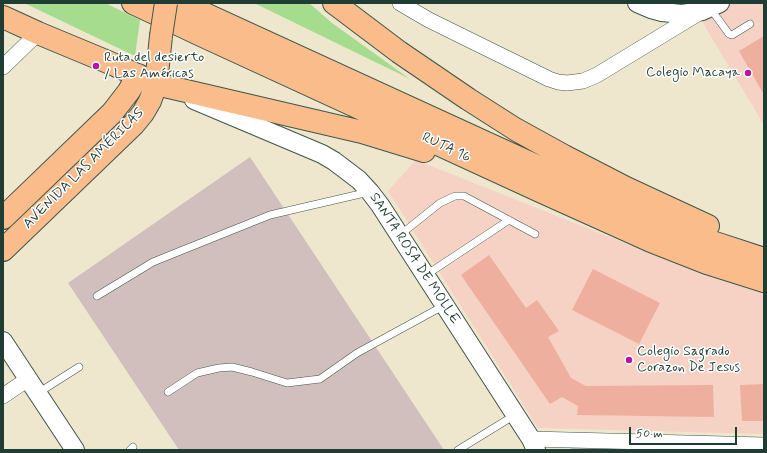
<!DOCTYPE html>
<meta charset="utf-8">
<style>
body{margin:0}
#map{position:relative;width:767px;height:453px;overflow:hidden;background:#efe7cd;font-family:Mynerve,sans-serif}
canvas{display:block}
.frame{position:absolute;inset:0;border:4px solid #1f3d34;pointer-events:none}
.scale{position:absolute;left:629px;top:427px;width:108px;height:18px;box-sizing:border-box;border:2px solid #1f3d34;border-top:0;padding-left:5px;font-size:12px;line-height:14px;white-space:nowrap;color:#1f3d34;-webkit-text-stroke:3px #fff;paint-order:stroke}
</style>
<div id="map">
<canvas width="767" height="453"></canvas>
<div class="frame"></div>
<div class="scale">50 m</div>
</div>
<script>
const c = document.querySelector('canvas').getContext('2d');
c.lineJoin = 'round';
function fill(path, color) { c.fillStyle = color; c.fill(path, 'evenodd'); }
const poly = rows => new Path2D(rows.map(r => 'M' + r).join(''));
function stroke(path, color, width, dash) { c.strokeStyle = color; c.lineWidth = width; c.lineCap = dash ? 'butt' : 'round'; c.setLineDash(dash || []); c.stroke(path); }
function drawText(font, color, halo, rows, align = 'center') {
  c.font = font + ' Mynerve,sans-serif'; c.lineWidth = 3; c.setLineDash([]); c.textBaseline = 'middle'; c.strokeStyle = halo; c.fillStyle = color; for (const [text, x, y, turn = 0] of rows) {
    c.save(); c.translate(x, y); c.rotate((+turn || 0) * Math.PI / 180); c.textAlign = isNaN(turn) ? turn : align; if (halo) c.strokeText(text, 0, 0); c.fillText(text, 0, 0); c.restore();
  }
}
fill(poly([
 [730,3,764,3,764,125,701,20],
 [416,160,708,276,764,292,764,434,538,428,388,191]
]), '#f5d2c3');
fill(poly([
 [250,157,444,450,179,450,68,283],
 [573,447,764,450,568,450]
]), '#d1bfbd');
fill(poly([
 [24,3,105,3,140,20,135,56],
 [254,3,309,3,332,23,410,79]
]), '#a5dc8d');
fill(poly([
 [764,36,764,95,739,51],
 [489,255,526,308,537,300,559,331,548,337,571,378,586,386,713,385,714,417,577,415,578,406,562,397,550,404,461,275],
 [593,269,660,303,639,344,572,310],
 [764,384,764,421,742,421,740,385]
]), '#efaf9f');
const service = poly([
 [710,8,729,34,732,35,750,24],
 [400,235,440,203,455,196,464,196,535,234],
 [426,275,509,220],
 [97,296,153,262,270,215,369,192],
 [168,392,197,373,219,368,232,367,252,372,287,383,320,379,357,353,445,305],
 [38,393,79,367],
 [130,450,133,447],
 [458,450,515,415]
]);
const minor = poly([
 [400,3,429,20,549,79,558,82,567,83,583,81,597,75,699,13],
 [3,67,38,33],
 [3,396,28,379],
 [531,439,764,445]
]);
const tertiary = poly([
 [637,3,651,9,662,12,682,14,702,11,720,3],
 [194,100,322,154,334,161,359,180,370,192,380,205,531,439,536,450],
 [3,341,75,450]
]);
const primary = poly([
 [3,17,38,33,115,65,150,81],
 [3,218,112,113,129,91,138,75],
 [3,250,134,124,143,113,150,101,156,84,161,36]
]);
const motorway = poly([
 [133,3,203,36,540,191,651,241,707,263,764,281],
 [181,3,639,213,675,229,712,242,764,259],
 [334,3,399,52,468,99,515,129,564,156,626,188,708,226],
 [156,84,362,132,424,151]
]);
stroke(service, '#3e564b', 8);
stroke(minor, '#3e564b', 16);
stroke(tertiary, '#3e564b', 20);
stroke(primary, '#3e564b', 24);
stroke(motorway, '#3e564b', 24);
stroke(service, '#fff', 7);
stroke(minor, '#fff', 15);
stroke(tertiary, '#fff', 18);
stroke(primary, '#f9bc8a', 22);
stroke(motorway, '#f9bc8a', 22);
const primaryBridge = poly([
 [161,36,166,3]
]);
stroke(primaryBridge, '#3e564b', 24, []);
stroke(primaryBridge, '#f9bc8a', 22);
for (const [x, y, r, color] of [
 [96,66,4,"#b5179e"],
 [748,73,4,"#b5179e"],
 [629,360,4,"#b5179e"]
]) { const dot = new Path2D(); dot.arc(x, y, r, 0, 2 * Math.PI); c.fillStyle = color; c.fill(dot); stroke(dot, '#fff', 1.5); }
drawText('14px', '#1f3d34', '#fff', [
 ["Ruta del desierto",104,58],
 ["/ Las Américas",104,74],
 ["Colegio Macaya",740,73,"right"],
 ["Colegio Sagrado",637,352],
 ["Corazon De Jesus",637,368]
], 'left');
drawText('14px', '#1f3d34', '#fff', [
 ["RUTA 16",446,148,25],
 ["AVENIDA LAS AMÉRICAS",84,169,-45],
 ["SANTA ROSA DE MOLLE",414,259,57]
]);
</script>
